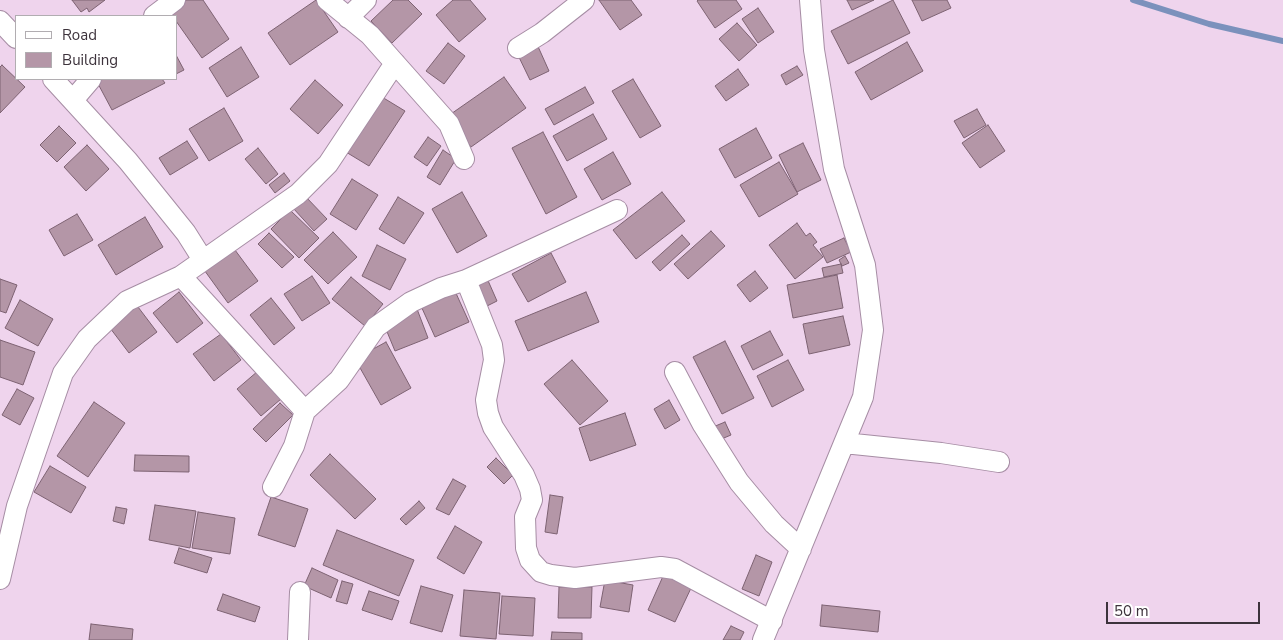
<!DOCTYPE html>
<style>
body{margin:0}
#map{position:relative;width:1283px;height:640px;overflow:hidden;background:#efd4ed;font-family:"Nunito Sans",sans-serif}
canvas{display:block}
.legend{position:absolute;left:15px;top:15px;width:162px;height:65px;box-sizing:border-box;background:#fff;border:1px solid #b1adb1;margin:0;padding:6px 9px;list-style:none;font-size:15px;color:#3d333c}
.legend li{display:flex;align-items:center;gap:10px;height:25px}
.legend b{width:25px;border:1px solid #b1adb1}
.scale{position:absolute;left:1106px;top:602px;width:154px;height:22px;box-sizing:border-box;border:2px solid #3d333c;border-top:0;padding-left:6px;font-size:15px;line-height:18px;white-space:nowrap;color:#3d333c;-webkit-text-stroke:4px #fff;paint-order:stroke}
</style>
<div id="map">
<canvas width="1283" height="640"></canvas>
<ul class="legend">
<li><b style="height:6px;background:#fff"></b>Road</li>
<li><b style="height:14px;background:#b496a7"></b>Building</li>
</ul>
<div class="scale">50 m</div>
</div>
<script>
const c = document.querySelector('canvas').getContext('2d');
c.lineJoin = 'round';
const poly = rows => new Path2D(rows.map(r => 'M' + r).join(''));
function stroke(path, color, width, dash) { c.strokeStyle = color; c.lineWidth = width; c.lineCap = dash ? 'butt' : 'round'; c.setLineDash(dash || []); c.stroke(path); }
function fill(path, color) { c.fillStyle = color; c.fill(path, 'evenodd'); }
stroke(poly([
 [1133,0,1209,24,1283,41]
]), '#7b91bc', 6);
const building = poly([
 [72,0,105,0,89,12,87,8,81,12,72,0],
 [186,0,203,0,229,39,202,58,176,21,176,16,173,16,170,11,186,0],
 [316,0,338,32,290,65,268,33,316,0],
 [393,0,408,0,422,14,392,43,371,21,393,0],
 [453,0,470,0,486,19,459,42,436,15,453,0],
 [599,0,631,0,642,15,620,30,599,0],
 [698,0,736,0,742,9,715,28,697,1,698,0],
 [847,0,874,0,852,10,847,0],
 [893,0,910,33,848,64,831,31,893,0],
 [912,0,947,0,951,8,922,21,912,0],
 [758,8,774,32,758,43,742,19,758,8],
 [737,23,757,45,739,61,719,39,737,23],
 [536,42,549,71,530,80,516,51,536,42],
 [907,42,923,71,871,100,855,72,907,42],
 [448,43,465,56,444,84,426,71,448,43],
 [241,47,259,77,227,97,209,68,241,47],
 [176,55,184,70,176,74,176,55],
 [2,65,25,87,0,113,0,67,2,65],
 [797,66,803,75,786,85,781,75,797,66],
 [738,69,749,85,726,101,715,86,738,69],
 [504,77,526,108,471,147,448,116,504,77],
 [98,79,162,79,165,83,112,110,96,80,98,79],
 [633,79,661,126,640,138,612,91,633,79],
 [315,80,343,105,318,134,290,109,315,80],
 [585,87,594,103,554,125,545,109,585,87],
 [377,94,405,111,369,166,341,149,377,94],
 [224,108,243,141,209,161,189,129,224,108],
 [977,109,986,125,964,138,954,121,977,109],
 [593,114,607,139,567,161,553,136,593,114],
 [988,125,1005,151,980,168,962,143,988,125],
 [59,126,76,143,57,162,40,145,59,126],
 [756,128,772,158,735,178,719,149,756,128],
 [543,132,577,197,546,214,512,148,543,132],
 [428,137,441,146,427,166,414,157,428,137],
 [187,141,198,158,170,175,159,158,187,141],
 [803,143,821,180,797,192,779,155,803,143],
 [87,145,109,169,86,191,64,167,87,145],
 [258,148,278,174,266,184,245,159,258,148],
 [443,150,456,159,440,185,427,177,443,150],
 [613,152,631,184,602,200,584,169,613,152],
 [779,162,798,194,759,217,740,185,779,162],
 [284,173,290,181,275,193,269,185,284,173],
 [352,179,378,195,356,230,330,214,352,179],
 [462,192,487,236,457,253,432,209,462,192],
 [662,192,685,221,636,259,613,230,662,192],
 [305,196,327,219,314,231,293,208,305,196],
 [398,197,424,213,404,244,379,229,398,197],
 [290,210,319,238,299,258,271,229,290,210],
 [77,214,93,240,64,256,49,230,77,214],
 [145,217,163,247,116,275,98,245,145,217],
 [797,223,806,236,810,233,817,242,813,245,823,257,795,279,769,245,797,223],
 [711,231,725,246,688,279,674,264,711,231],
 [333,232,357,257,328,284,304,260,333,232],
 [269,233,294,257,282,268,258,244,269,233],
 [682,235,690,244,660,271,652,262,682,235],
 [844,238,851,252,827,263,820,249,844,238],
 [377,245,406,259,390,290,362,276,377,245],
 [232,246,258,281,228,303,202,267,232,246],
 [551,253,566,282,528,302,512,274,551,253],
 [845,256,849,263,842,266,839,260,845,256],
 [841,264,843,273,824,277,822,268,841,264],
 [755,271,768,288,750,302,737,285,755,271],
 [837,275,843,308,793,318,787,285,837,275],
 [312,276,330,303,302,321,284,294,312,276],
 [486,276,497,301,485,307,473,282,486,276],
 [351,277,383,304,365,326,332,299,351,277],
 [0,279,17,285,6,313,0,311,0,279],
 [455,291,469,322,435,337,421,306,455,291],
 [179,292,203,323,177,343,153,313,179,292],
 [586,292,599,322,528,351,515,321,586,292],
 [271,298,295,328,274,345,250,315,271,298],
 [20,300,53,319,38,346,5,328,20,300],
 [135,303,157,332,129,353,107,324,135,303],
 [417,309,428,338,395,351,383,322,417,309],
 [843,316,850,345,809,354,803,324,843,316],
 [770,331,783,355,753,370,741,346,770,331],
 [221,334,241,360,214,381,193,354,221,334],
 [0,340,35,352,23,385,0,377,0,340],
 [725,341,754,398,722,414,693,357,725,341],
 [386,342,411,388,381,405,355,359,386,342],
 [572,360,608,401,580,425,544,384,572,360],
 [788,360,804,390,772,407,757,376,788,360],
 [258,371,281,399,261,416,237,389,258,371],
 [17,389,34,398,20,425,2,415,17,389],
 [669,400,680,420,665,429,654,409,669,400],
 [94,402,125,423,88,477,57,456,94,402],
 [280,403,293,415,266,442,253,429,280,403],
 [625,413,636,445,590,461,579,428,625,413],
 [725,422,731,435,719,440,713,427,725,422],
 [330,454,376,499,355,519,310,475,330,454],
 [135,455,189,456,189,472,134,471,135,455],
 [496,458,513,475,504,484,487,467,496,458],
 [50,466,86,487,71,513,34,492,50,466],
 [453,479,466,486,449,515,436,509,453,479],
 [550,495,563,497,557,534,545,532,550,495],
 [271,497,308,509,295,547,258,535,271,497],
 [419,501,425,508,406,525,400,519,419,501],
 [155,505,196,511,190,548,149,540,155,505],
 [116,507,127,509,124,524,113,521,116,507],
 [198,512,235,518,230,554,192,548,198,512],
 [455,526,482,542,464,574,437,558,455,526],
 [337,530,414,560,399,596,323,565,337,530],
 [179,548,212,558,207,573,174,563,179,548],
 [756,555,772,562,759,596,742,589,756,555],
 [312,568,338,580,331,598,304,586,312,568],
 [664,574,692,586,675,622,648,610,664,574],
 [605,580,633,585,629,612,600,607,605,580],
 [342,581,353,584,347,604,336,601,342,581],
 [421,586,453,595,442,632,410,623,421,586],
 [559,587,592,587,591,618,558,618,559,587],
 [464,590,500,593,496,639,460,636,464,590],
 [369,591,399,601,392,620,362,610,369,591],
 [223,594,260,607,255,622,217,610,223,594],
 [502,596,535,598,533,636,499,634,502,596],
 [822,605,880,611,878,632,820,626,822,605],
 [91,624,133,629,132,640,89,640,91,624],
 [731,626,744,632,740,640,723,640,731,626],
 [552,632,582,633,582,640,551,640,552,632]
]);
fill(building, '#b496a7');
stroke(building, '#7d6272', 1);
const minor = poly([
 [327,0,370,35,449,124,464,159],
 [154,16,175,0],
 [348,18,366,0],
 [0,21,16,38],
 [518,48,542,33,584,0],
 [53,79,128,161,186,233,203,260],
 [73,100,91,79],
 [181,276,305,411],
 [466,280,492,345,494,360,486,400,488,413,493,427,524,475,530,489,532,500,525,517,526,548,530,560,541,572,551,575,575,578,661,567,675,569,772,621],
 [675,372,703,425,739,482,774,524,801,549],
 [844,443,941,453,999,462],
 [273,487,294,446,305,411,339,380,376,327,411,302,441,288,466,280,617,210],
 [0,579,17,506,63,373,87,339,127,301,181,276,298,194,328,164,395,63],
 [298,640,300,592],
 [763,640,863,397,873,330,865,265,834,169,814,50,810,0]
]);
stroke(minor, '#a68da4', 22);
stroke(minor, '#fff', 20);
</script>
